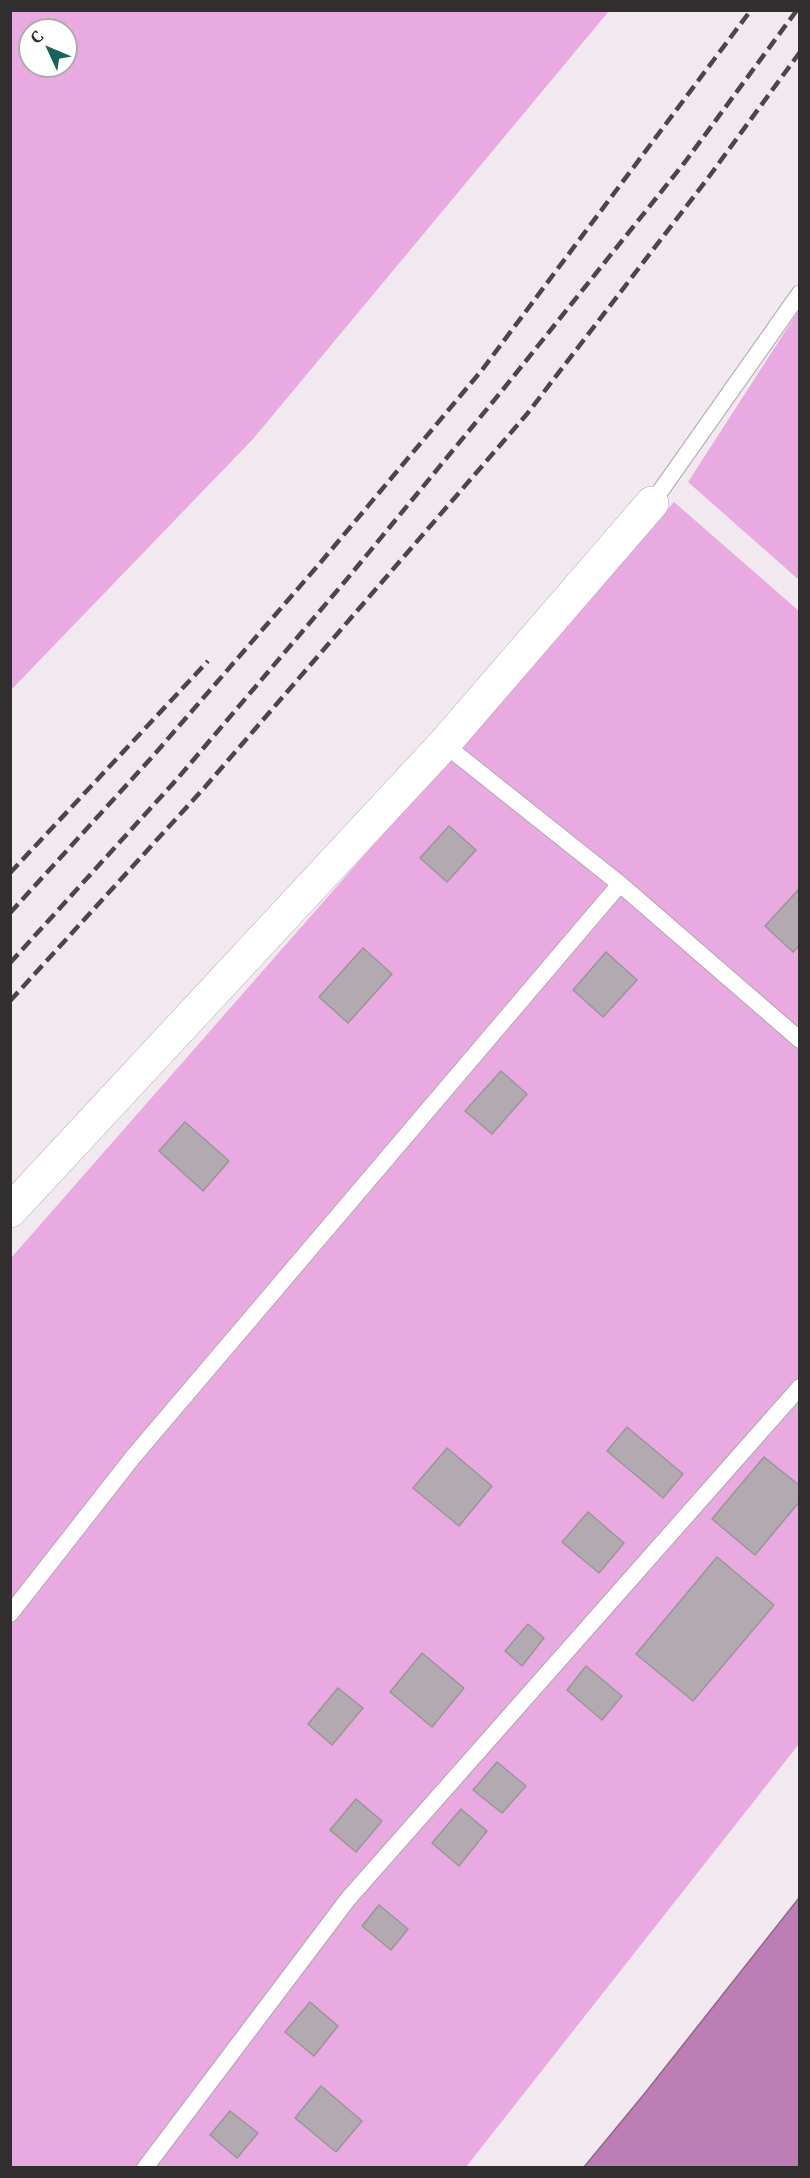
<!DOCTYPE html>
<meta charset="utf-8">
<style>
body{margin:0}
#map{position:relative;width:810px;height:2178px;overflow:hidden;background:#f1e9ef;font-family:"PT Serif",serif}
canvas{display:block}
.frame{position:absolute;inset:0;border:12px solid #312e30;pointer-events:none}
.north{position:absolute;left:18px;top:18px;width:60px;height:60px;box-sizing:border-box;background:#fff;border:2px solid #adabac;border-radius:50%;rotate:314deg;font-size:16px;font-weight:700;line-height:24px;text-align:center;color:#312e30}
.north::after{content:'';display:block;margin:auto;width:21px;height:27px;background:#196257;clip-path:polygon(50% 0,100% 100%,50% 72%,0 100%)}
</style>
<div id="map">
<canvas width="810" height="2178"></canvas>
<div class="frame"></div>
<div class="north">С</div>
</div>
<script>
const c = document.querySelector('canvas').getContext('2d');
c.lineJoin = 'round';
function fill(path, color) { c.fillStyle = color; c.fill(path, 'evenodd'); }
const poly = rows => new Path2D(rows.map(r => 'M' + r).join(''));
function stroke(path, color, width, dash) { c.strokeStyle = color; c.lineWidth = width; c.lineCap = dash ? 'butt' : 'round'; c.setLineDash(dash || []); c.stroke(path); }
fill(poly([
 [11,10,609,11,253,439,11,690],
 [30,30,66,30,66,66,30,66],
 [799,310,799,580,688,482],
 [674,502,799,611,799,1744,466,2167,11,2168,11,1258]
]), '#e8aae0');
const water = poly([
 [799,1898,799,2167,584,2167,645,2093,799,1898]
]);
fill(water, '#bd7eb5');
stroke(water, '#93668d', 1.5);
const building = poly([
 [449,826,476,850,447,882,420,858,449,826],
 [800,888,800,945,793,952,765,926,800,888],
 [363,948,392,974,348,1023,319,997,363,948],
 [606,952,637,980,603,1017,573,990,606,952],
 [501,1071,527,1094,492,1134,465,1111,501,1071],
 [185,1122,229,1161,203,1191,159,1151,185,1122],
 [627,1427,683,1474,663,1498,607,1451,627,1427],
 [447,1448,492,1486,459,1526,413,1488,447,1448],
 [764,1457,800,1486,800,1501,755,1555,712,1519,764,1457],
 [588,1512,624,1543,599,1573,562,1542,588,1512],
 [717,1557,774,1605,693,1701,636,1654,717,1557],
 [528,1624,544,1638,522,1666,505,1651,528,1624],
 [422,1653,464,1688,432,1727,390,1692,422,1653],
 [586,1666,622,1696,602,1720,567,1690,586,1666],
 [338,1688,363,1708,332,1745,308,1724,338,1688],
 [497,1762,526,1786,502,1813,473,1790,497,1762],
 [356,1799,382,1821,356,1852,330,1830,356,1799],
 [461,1809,487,1831,459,1866,432,1843,461,1809],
 [379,1905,408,1929,391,1950,362,1926,379,1905],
 [310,2002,338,2026,314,2056,285,2032,310,2002],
 [321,2086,362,2121,336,2152,295,2118,321,2086],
 [230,2111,258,2133,237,2158,210,2135,230,2111]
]);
fill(building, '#b2aab0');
stroke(building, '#9b949a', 1.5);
const service = poly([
 [652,503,800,293],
 [444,744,620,884,800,1040],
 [10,1614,133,1457,620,884],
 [145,2168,348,1899,800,1387]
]);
const minor = poly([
 [10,1211,444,744,652,503]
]);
stroke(service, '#b1aab0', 18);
stroke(minor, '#b1aab0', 34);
stroke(service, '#fff', 16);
stroke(minor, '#fff', 33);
stroke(poly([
 [10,873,208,661],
 [10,913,153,756,321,562,482,370,751,10],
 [10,963,178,778,347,579,505,387,685,162,797,10],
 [10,1001,205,787,527,414,708,178,800,52]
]), '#4a4649', 4.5, [12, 6]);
</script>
